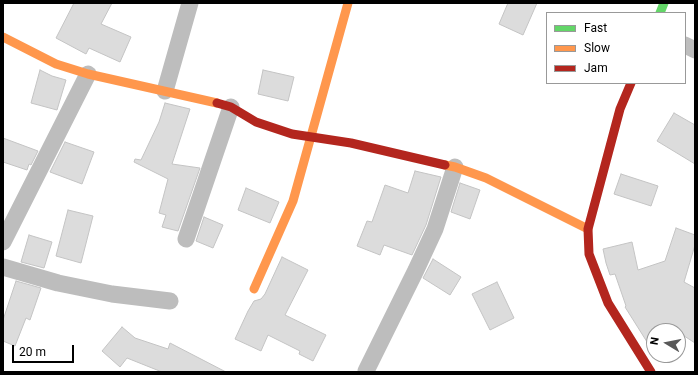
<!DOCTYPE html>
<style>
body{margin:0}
#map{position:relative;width:698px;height:375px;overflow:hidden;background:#fff;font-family:Roboto,sans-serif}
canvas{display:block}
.frame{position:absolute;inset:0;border:4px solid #000;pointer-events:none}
.legend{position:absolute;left:546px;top:12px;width:140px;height:72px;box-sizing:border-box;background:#fff;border:1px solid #999;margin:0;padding:5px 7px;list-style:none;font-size:12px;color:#000}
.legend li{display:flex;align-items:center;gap:8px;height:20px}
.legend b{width:20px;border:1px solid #999}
.north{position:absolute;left:646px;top:323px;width:40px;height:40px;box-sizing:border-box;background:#fff;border:1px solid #999;border-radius:50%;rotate:280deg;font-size:11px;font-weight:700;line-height:16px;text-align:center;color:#000}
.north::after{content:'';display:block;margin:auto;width:14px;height:18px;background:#595959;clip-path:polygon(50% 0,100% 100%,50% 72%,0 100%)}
.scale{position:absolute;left:12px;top:345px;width:62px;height:18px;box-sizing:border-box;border:2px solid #000;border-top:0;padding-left:5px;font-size:12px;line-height:14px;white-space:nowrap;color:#000;-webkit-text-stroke:3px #fff;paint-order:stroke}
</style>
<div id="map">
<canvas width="698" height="375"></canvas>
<div class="frame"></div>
<ul class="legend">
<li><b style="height:5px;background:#63d668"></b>Fast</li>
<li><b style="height:5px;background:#ff974d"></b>Slow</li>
<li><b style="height:5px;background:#b3261e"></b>Jam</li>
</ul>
<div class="north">N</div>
<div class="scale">20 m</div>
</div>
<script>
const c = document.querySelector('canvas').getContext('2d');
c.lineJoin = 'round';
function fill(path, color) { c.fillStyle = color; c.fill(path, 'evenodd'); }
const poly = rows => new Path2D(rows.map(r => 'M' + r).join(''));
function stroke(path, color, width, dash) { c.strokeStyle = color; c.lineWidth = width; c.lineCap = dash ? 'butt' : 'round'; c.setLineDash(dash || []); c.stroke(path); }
const building = poly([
 [74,3,112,3,101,24,131,37,120,62,89,48,86,54,56,38,74,3],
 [508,3,537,3,523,35,499,24,508,3],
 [40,70,52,76,66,80,57,110,31,103,40,70],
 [263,70,294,77,288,101,258,94,263,70],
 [165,103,190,109,172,164,200,168,178,231,162,227,166,215,159,213,168,179,134,162,135,159,141,160,159,122,165,103],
 [674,113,695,125,695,164,657,141,674,113],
 [3,138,38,151,31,165,29,164,27,170,3,162,3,138],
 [65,142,94,152,82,184,50,172,65,142],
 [415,171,441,177,426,225,412,255,384,245,380,255,357,246,367,221,372,222,385,185,408,193,415,171],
 [621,174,658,186,651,206,614,194,621,174],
 [460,183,480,190,470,219,451,212,460,183],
 [246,188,279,202,270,223,238,210,246,188],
 [68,210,93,216,81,263,56,256,68,210],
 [204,217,223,225,213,248,196,241,204,217],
 [676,228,695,235,695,245,684,282,695,288,695,343,678,332,678,331,654,331,654,353,625,307,626,306,615,274,610,275,606,263,603,249,632,242,638,270,665,261,676,228],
 [29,235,52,242,44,268,21,262,29,235],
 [282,257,308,270,285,315,326,335,313,361,299,354,300,351,268,335,261,351,235,339,248,311,254,301,261,299,265,294,282,257],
 [433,259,461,277,450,295,423,278,433,259],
 [16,281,41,288,30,320,26,318,15,346,3,341,3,320,16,281],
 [497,282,514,318,490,330,472,294,497,282],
 [122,327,135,338,168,349,170,343,226,372,162,372,127,358,120,367,102,351,122,327]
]);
fill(building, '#dcdcdc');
stroke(building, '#c4c4c4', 1);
stroke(poly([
 [685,45,695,50],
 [165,91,190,3],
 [186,239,231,107],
 [3,242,88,74],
 [3,267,58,283,112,294,170,301],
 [366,371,416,270,435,229,455,167]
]), '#bdbdbd', 17);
stroke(poly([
 [660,13,664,3]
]), '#63d668', 9);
stroke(poly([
 [3,37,56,64,88,74,217,103],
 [445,165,455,167,486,178,588,229],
 [254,289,293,201,348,3]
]), '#ff974d', 9);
stroke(poly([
 [631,83,620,109,588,229,589,254,608,303,651,372],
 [217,103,231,107,256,122,292,134,351,143,445,165]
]), '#b3261e', 9);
</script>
